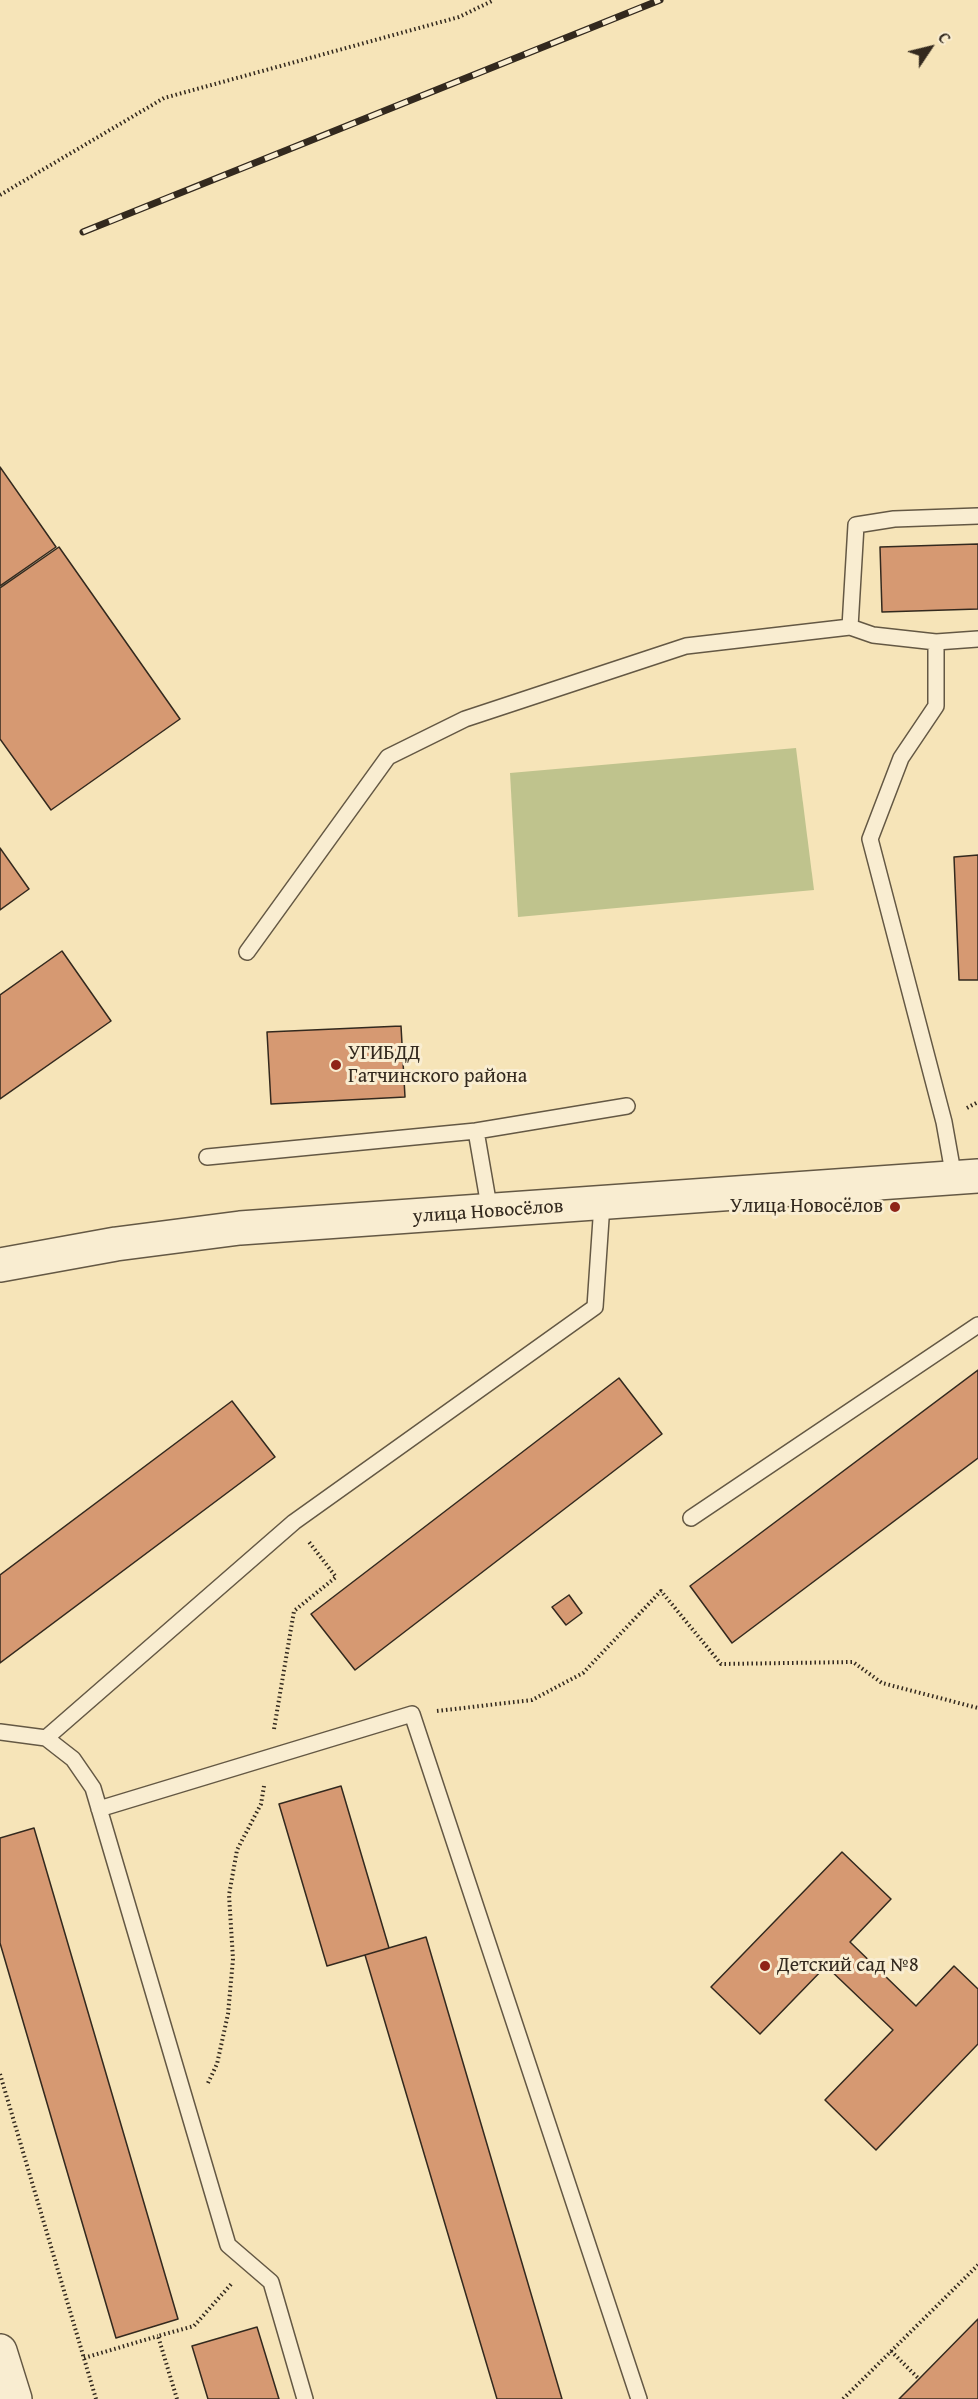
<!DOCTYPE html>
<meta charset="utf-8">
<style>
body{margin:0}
#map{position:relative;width:978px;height:2399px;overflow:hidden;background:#f6e4b8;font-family:"Gentium Book Plus",serif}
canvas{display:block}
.north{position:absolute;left:900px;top:18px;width:60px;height:60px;-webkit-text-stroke:4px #f9edd1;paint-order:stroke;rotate:55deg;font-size:16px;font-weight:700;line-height:24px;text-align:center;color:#33291e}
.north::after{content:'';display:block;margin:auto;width:21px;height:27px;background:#33291e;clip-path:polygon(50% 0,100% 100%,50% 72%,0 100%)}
</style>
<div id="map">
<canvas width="978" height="2399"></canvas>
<div class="north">С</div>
</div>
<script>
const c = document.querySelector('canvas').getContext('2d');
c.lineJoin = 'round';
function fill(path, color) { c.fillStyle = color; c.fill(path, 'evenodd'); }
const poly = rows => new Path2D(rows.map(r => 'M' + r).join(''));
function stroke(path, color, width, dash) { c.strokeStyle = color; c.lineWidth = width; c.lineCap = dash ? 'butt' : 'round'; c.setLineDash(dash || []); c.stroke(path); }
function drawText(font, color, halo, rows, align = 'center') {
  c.font = font + ' "Gentium Book Plus",serif'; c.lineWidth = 6; c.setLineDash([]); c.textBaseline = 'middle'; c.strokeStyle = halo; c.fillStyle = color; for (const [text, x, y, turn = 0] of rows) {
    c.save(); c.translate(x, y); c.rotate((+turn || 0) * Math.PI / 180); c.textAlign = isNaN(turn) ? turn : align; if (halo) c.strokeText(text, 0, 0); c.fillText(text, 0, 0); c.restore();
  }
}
fill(poly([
 [796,748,814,890,518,917,510,773]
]), '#bfc38d');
const building = poly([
 [0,467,56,547,0,586,0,467],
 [978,544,978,609,882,612,880,547,978,544],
 [59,547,180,719,51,810,0,739,0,588,59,547],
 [0,848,29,889,0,910,0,848],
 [978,855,978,980,959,980,954,857,978,855],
 [62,951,111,1021,0,1099,0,995,62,951],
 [401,1026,405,1097,271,1104,267,1032,401,1026],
 [978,1370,978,1458,732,1643,690,1586,978,1370],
 [619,1378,662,1434,355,1670,311,1614,619,1378],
 [232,1401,275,1457,0,1663,0,1575,232,1401],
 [569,1595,582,1613,566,1625,552,1607,569,1595],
 [341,1786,389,1948,327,1966,279,1804,341,1786],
 [34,1828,178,2319,116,2338,0,1943,0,1838,34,1828],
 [842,1852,891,1899,850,1942,916,2006,954,1966,978,1989,978,2044,876,2150,825,2100,893,2030,826,1966,760,2034,711,1987,842,1852],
 [426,1937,562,2399,497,2399,365,1955,426,1937],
 [978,2319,978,2399,899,2399,919,2379,978,2319],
 [257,2327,279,2399,208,2399,192,2346,257,2327]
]);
fill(building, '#d69972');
stroke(building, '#33291e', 1.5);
const service = poly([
 [850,627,856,525,894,519,978,516],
 [247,952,388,757,465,719,686,646,850,627,873,635,936,642],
 [476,1131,627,1106],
 [207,1157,476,1131,490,1212],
 [954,1178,944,1122,870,839,901,758,936,706,936,642,978,639],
 [691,1518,978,1325],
 [0,1732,46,1738,73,1759,93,1788,228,2245,271,2282,305,2399],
 [46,1738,294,1522,595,1307,602,1204],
 [99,1809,412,1714,639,2399]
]);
const tertiary = poly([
 [0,1265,116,1244,240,1228,978,1176],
 [0,2351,15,2399]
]);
stroke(service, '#645844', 18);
stroke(tertiary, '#645844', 36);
stroke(poly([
 [0,195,164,98,459,17,494,0],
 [967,1108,978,1102],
 [437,1711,532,1700,583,1673,661,1591,721,1664,853,1662,882,1683,978,1708],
 [274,1729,294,1611,336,1577,309,1542],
 [0,2074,96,2399],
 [208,2083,217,2064,228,2014,233,1959,229,1895,237,1850,261,1804,264,1786],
 [891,2351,919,2379],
 [84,2358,158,2336],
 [177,2399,158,2336,194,2326,233,2282],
 [843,2399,978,2265]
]), '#33291e', 4, [1.5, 3]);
stroke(service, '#f9edd1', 15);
stroke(tertiary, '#f9edd1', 33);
const rail = poly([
 [83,232,660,0]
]);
stroke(rail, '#33291e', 7);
stroke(rail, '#f9edd1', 4.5, [14]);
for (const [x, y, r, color] of [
 [336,1065,6,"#8f2418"],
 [895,1207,6,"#8f2418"],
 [765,1966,6,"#8f2418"]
]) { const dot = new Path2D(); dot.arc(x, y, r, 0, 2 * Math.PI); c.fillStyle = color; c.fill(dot); stroke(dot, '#f9edd1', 2); }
drawText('20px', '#33291e', '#f9edd1', [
 ["УГИБДД",348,1054],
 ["Гатчинского района",348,1077],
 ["Улица Новосёлов",883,1207,"right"],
 ["Детский сад №8",777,1966]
], 'left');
drawText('20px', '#33291e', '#f9edd1', [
 ["улица Новосёлов",488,1212,-4]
]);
</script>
